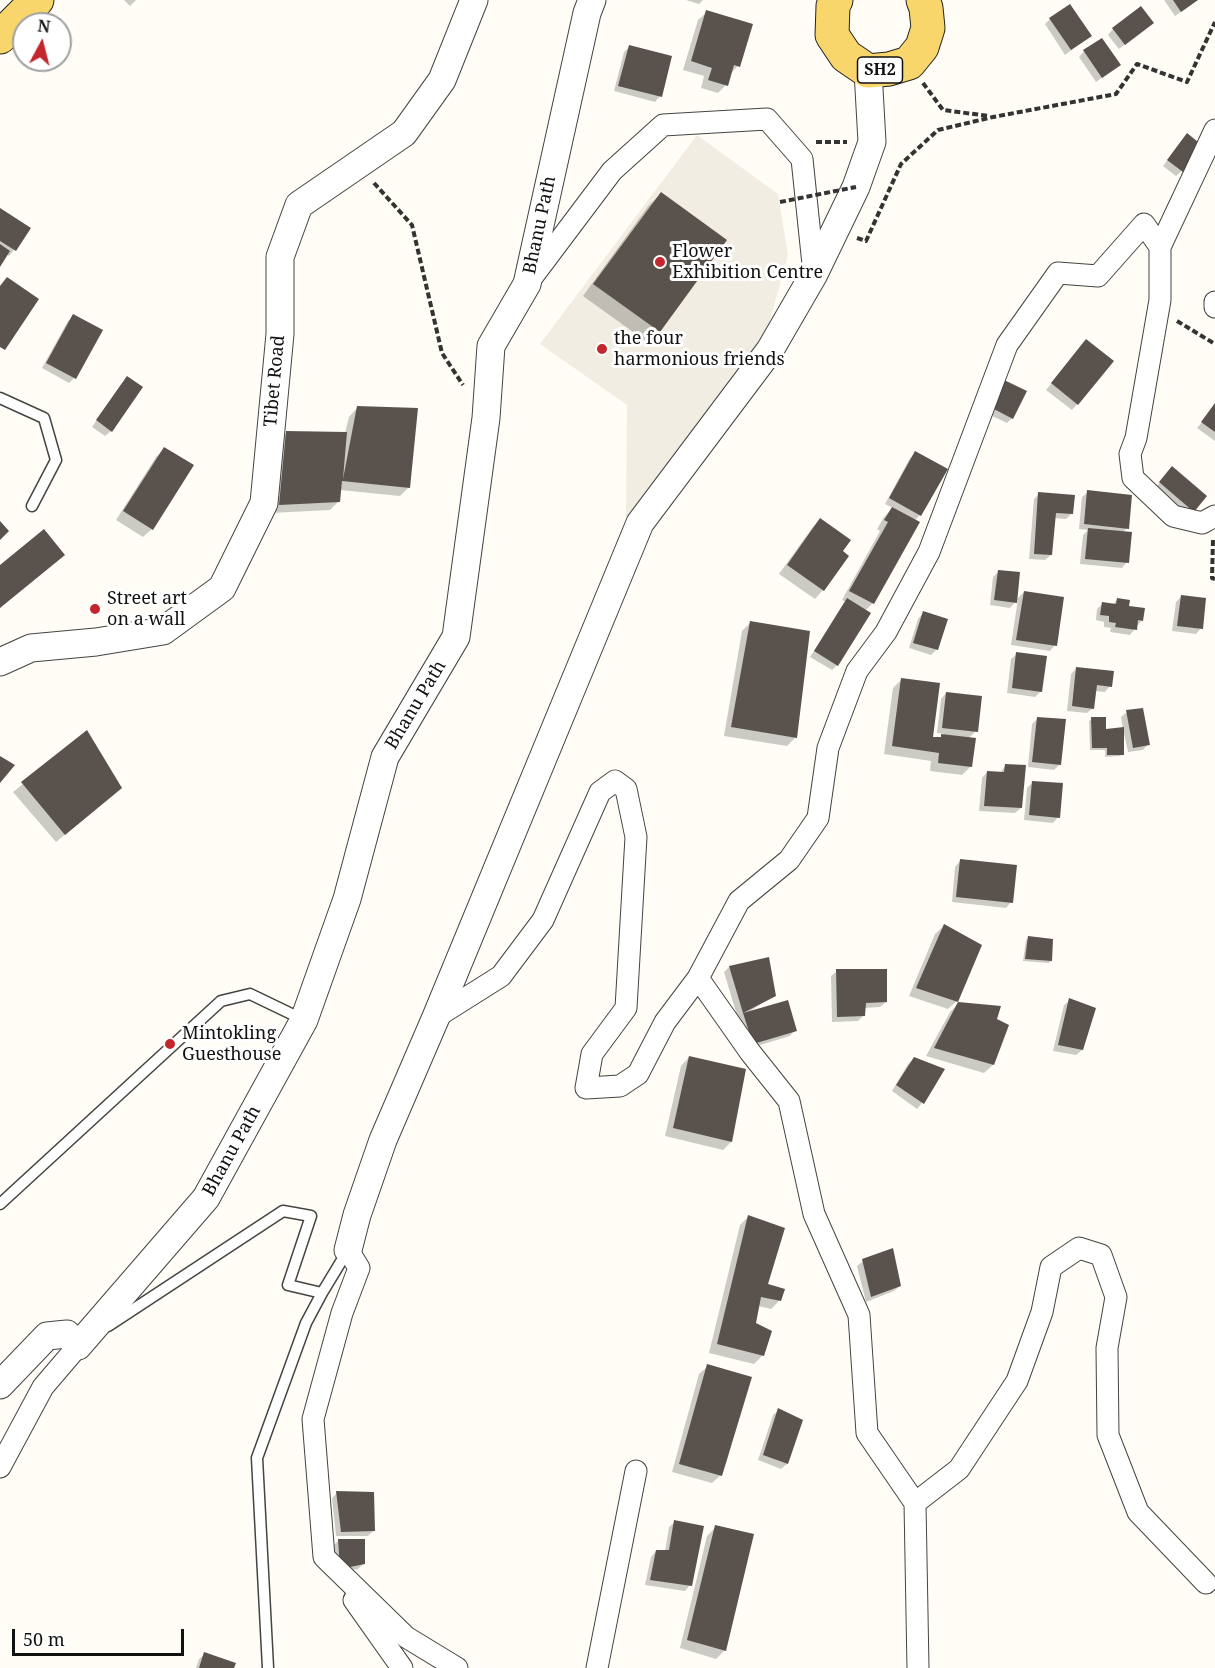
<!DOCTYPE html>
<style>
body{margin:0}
#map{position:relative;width:1215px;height:1668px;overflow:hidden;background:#fffdf5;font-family:"Noto Serif",serif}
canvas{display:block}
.north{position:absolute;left:12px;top:12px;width:60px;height:60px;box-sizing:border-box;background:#fff;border:2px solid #a0a0a0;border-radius:50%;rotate:7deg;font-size:16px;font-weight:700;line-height:24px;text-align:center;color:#111}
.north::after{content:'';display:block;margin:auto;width:21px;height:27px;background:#c4262e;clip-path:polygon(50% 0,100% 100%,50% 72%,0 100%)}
.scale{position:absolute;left:12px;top:1629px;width:172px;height:27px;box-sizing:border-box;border:3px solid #111;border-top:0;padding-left:8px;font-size:18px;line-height:21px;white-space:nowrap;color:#111;-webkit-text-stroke:4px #fff;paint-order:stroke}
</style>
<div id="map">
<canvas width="1215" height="1668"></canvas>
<div class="north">N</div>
<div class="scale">50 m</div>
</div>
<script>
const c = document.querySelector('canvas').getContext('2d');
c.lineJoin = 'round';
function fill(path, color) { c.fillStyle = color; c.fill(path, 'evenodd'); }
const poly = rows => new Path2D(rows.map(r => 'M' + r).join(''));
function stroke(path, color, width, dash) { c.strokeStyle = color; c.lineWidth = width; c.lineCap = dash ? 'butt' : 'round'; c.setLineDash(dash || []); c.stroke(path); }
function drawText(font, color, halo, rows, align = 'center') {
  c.font = font + ' "Noto Serif",serif'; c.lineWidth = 6; c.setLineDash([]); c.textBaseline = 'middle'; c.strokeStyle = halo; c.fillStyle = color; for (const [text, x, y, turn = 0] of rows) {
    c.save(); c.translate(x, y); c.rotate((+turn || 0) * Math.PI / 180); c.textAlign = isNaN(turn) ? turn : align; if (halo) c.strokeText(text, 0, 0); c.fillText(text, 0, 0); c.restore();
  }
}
fill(poly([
 [697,135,778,194,788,255,762,349,626,517,627,405,540,344]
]), '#f1ede2');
fill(poly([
 [124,0,136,0,130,6],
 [686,0,703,0,699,4],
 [1164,0,1198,0,1175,16],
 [707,12,738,66,729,75,726,85,718,93,701,88,704,76,683,70,698,20],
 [1050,19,1090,36,1065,55,1045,24],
 [1152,23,1119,49,1108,35,1113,29],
 [629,47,660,96,655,102,614,91,624,52],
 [1084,51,1119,65,1096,82,1079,57],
 [1182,141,1182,171,1176,176,1163,166],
 [661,194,725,240,659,331,647,342,583,296,649,205],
 [0,210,28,228,14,250,9,256,6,254,0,264],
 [74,316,74,378,69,383,42,368,68,321],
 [1081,347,1077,404,1072,410,1046,390],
 [122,383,111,431,105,436,92,427],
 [999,387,1012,418,1007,423,986,413],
 [1215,407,1215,441,1197,428],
 [357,408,408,488,400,496,340,490,339,501,330,510,271,513,278,441,287,433,345,433,349,417],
 [164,449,152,529,143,537,116,520,156,457],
 [916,453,920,515,914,521,873,603,865,611,837,665,832,670,810,657,846,602,842,600,880,531,877,529,884,517,893,508,885,504,910,458],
 [1167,474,1205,496,1188,516,1155,488],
 [1088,492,1127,528,1122,533,1127,562,1122,568,1080,564,1083,535,1088,530,1079,529,1082,497],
 [1039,494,1072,513,1066,519,1054,518,1051,555,1045,560,1029,559,1034,499],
 [820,520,841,551,823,590,815,599,779,574,812,528],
 [999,571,1015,601,1024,592,1055,645,1050,651,1011,645,1018,599,1010,608,990,605,993,577],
 [1181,597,1201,628,1196,634,1172,631,1176,602],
 [1117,600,1142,620,1130,635,1110,632,1111,628,1104,627,1104,622,1096,620,1097,609,1102,604,1112,605],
 [923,613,937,649,931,655,909,648,918,619],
 [750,623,796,737,787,746,724,736,742,631],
 [1017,654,1041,691,1035,697,1007,693,1011,659],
 [1077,668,1110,686,1105,692,1094,691,1093,708,1087,713,1067,711,1071,674],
 [901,680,932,738,939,739,944,734,937,733,941,699,946,693,976,731,968,739,971,766,962,775,930,771,931,761,884,754,893,688],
 [1127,712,1148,744,1143,750,1128,752,1124,733,1122,733,1123,754,1120,756,1105,757,1105,750,1090,750,1089,721,1092,719,1105,730,1123,729,1121,717],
 [1038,718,1060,764,1054,770,1028,767,1032,724],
 [87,732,112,796,56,842,13,792],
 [1005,766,1021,808,1015,813,979,811,982,778,987,772,1000,773],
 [1033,782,1058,817,1053,823,1024,820,1027,788],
 [960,861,1011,902,1006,908,952,902,955,867],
 [944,926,957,1001,948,1009,909,996,935,934],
 [1028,938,1051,961,1049,963,1023,961,1026,940],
 [729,967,774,995,749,1012,795,1030,790,1036,747,1049,724,972],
 [837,971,886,1002,880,1007,864,1008,864,1015,858,1021,832,1022,831,976],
 [1070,1000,1082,1050,1076,1055,1053,1051,1064,1005],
 [959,1003,1007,1026,993,1065,984,1073,926,1056,950,1012],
 [689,1057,731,1142,723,1150,665,1136,681,1066],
 [914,1059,943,1070,922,1103,917,1109,892,1091,908,1064],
 [748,1217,766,1285,779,1301,771,1309,758,1306,754,1324,763,1355,754,1364,709,1353,740,1225],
 [863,1261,900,1286,894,1291,866,1302,857,1266],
 [708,1366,721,1475,712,1483,672,1472,699,1374],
 [779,1410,787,1464,781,1469,758,1460,773,1415],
 [337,1493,374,1530,368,1536,336,1536,332,1498],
 [675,1522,690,1585,685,1591,645,1585,651,1557,656,1551,665,1552,669,1527],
 [716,1527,725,1650,716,1659,680,1648,707,1536],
 [339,1540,363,1564,358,1569,335,1573,333,1546],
 [205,1654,233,1668,196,1668,199,1659]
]), '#0003');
fill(poly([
 [1173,0,1198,0,1181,12],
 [1070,4,1092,36,1071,50,1049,18],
 [1141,6,1154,23,1125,45,1112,28],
 [706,10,753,24,740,67,734,65,728,86,708,80,712,68,691,61],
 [1102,38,1121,65,1102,78,1083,50],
 [629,45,672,56,662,97,618,86],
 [1187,133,1203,146,1183,172,1167,160],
 [661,192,727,240,660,332,593,284],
 [0,208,31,228,16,251,0,241],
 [0,244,10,251,0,267],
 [7,277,39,299,5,350,0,347,0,286],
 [73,314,103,330,76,379,46,363],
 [1086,339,1114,361,1078,405,1051,383],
 [127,376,143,387,112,432,96,420],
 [1004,380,1027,391,1013,419,990,407],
 [1215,403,1215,432,1201,422],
 [357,406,418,408,410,488,342,481,340,502,279,505,286,431,347,432,343,479],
 [164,447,194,465,153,530,123,511],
 [915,451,948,469,921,516,889,498],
 [1172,466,1207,496,1194,512,1159,482],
 [1087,490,1132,495,1129,529,1084,524],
 [1038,492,1075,495,1073,514,1056,513,1052,555,1034,554],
 [892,507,920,522,874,604,849,591,888,522,884,520],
 [820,518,851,540,843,551,849,556,824,591,787,565],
 [0,521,9,531,0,540],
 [1088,528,1132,532,1129,563,1085,559],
 [44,529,65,555,0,608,0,565],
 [998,570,1020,572,1017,603,994,600],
 [1024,591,1064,597,1057,646,1016,640],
 [1181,595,1206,598,1203,629,1177,626],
 [847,598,871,613,838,666,814,651],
 [1117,598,1130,600,1129,606,1145,608,1143,621,1138,620,1137,630,1115,627,1116,623,1109,622,1109,616,1100,615,1102,602,1116,604],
 [923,611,948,619,938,650,913,643],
 [750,621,810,631,797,738,731,727],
 [1016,652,1047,656,1042,692,1012,688],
 [1076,667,1114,671,1112,687,1097,685,1094,709,1072,706],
 [901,678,940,683,933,737,941,737,941,734,976,738,972,767,938,763,939,753,892,746],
 [946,692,982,696,978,732,942,728],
 [1143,708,1150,745,1133,748,1126,710],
 [1037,717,1066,719,1061,765,1032,762],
 [1091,717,1106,717,1106,729,1124,727,1124,755,1107,755,1107,748,1092,748],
 [87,730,122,788,65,835,21,782],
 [0,756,15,765,0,783],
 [1005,764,1026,765,1022,808,984,806,987,771,1004,772],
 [1032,781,1063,783,1060,818,1029,815],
 [960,859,1017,865,1013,903,956,897],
 [944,924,982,945,958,1002,916,988],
 [1028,936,1053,939,1052,961,1025,959],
 [769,957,776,996,743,1013,729,966],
 [836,969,887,969,887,1002,866,1003,865,1016,837,1017],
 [1069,998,1096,1008,1083,1050,1058,1045],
 [788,1000,797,1031,753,1044,743,1013],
 [958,1002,1001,1006,997,1019,1009,1025,994,1065,934,1048],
 [689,1056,746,1069,732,1142,673,1128],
 [914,1057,945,1069,924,1104,896,1085],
 [748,1215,785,1228,768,1284,785,1289,781,1301,761,1297,756,1323,772,1331,764,1356,717,1344],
 [893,1248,901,1286,871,1297,862,1259],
 [707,1364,752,1377,722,1476,679,1464],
 [778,1408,803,1420,788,1464,763,1455],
 [336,1491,374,1492,375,1531,341,1532],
 [674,1520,704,1526,692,1586,650,1580,656,1550,669,1550],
 [715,1525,754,1534,726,1651,687,1640],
 [338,1539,365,1539,365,1564,340,1569],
 [204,1652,236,1663,234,1668,199,1668]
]), '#5a524d');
const service = poly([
 [0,398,44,418,56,460,32,506],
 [0,1204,221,1001,250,994,304,1020],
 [108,1326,283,1211,311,1216,288,1285,322,1293,348,1250],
 [268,1668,257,1458,306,1323,322,1293]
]);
const minor = poly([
 [1160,247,1215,130],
 [530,280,612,171,663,125,767,119,802,159,814,274],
 [1215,302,1215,307],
 [698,978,750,1052,789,1101,814,1214,859,1315,867,1433,915,1503,918,1668],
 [436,1017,501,976,543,920,600,792,615,781,626,789,636,837,626,1008,592,1054,586,1088,620,1086,638,1074,665,1022,698,978,739,901,789,860,818,818,828,748,857,671,886,632,929,552,1007,345,1058,273,1098,276,1144,224,1160,247,1160,300,1136,438,1130,454,1133,478,1173,516,1202,523,1215,516],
 [348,1250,359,1268,342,1313,313,1419,324,1557,406,1637,457,1668],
 [0,1467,43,1387,78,1346],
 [915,1503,959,1469,1017,1381,1042,1312,1051,1267,1079,1248,1101,1255,1116,1297,1107,1348,1108,1435,1138,1512,1206,1583],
 [354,1600,402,1668],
 [597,1668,636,1471]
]);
const tertiary = poly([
 [0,662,31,648,96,642,163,631,222,588,264,503,280,334,280,257,299,205,404,133,442,80,474,0],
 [348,1250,357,1215,383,1140,436,1017,640,523,770,350,814,274,856,187,872,142,868,71],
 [0,1385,47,1336,67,1334,78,1346,206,1198,304,1020,347,899,385,757,456,637,486,418,491,346,527,284,587,13,592,0]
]);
const primary = poly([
 [836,0,833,6,832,35,846,56,868,71,889,69,909,63,922,47,928,28,926,8,923,0],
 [0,37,37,0]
]);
stroke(service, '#444', 13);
stroke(minor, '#444', 23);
stroke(tertiary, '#444', 29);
stroke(primary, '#222', 35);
stroke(poly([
 [923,83,943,110,989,116],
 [816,142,847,142],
 [374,183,412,225,442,353,463,385],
 [857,238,866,241,901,164,938,130,993,117,1116,94,1137,64,1187,82,1215,22],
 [1177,321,1215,344],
 [1213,540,1212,578,1215,579]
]), '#333', 4, [6, 3]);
stroke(service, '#fff', 10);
stroke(minor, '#fff', 21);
stroke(tertiary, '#fff', 27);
stroke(primary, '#f9d66b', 33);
stroke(poly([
 [780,202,856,187]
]), '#333', 4, [6, 3]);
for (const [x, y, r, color] of [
 [660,262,6,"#c4262e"],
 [602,349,6,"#c4262e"],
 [95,609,6,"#c4262e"],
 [170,1044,6,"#c4262e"]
]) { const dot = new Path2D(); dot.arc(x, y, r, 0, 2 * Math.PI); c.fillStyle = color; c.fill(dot); stroke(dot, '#fff', 2); }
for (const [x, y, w] of [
 [880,70,45]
]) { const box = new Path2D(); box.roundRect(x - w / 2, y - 13, w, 26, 4.5); c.fillStyle = '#fff'; c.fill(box); stroke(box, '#111', 1.5); }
drawText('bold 16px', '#111', null, [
 ["SH2",880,70]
]);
drawText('18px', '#111', '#fff', [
 ["Bhanu Path",540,225,-78],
 ["Tibet Road",275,381,-85],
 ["Bhanu Path",416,705,-59],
 ["Bhanu Path",232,1151,-61]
]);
drawText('18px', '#111', '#fff', [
 ["Flower",672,252],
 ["Exhibition Centre",672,273],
 ["the four",614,339],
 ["harmonious friends",614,360],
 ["Street art",107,599],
 ["on a wall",107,620],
 ["Mintokling",182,1034],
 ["Guesthouse",182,1055]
], 'left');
</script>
